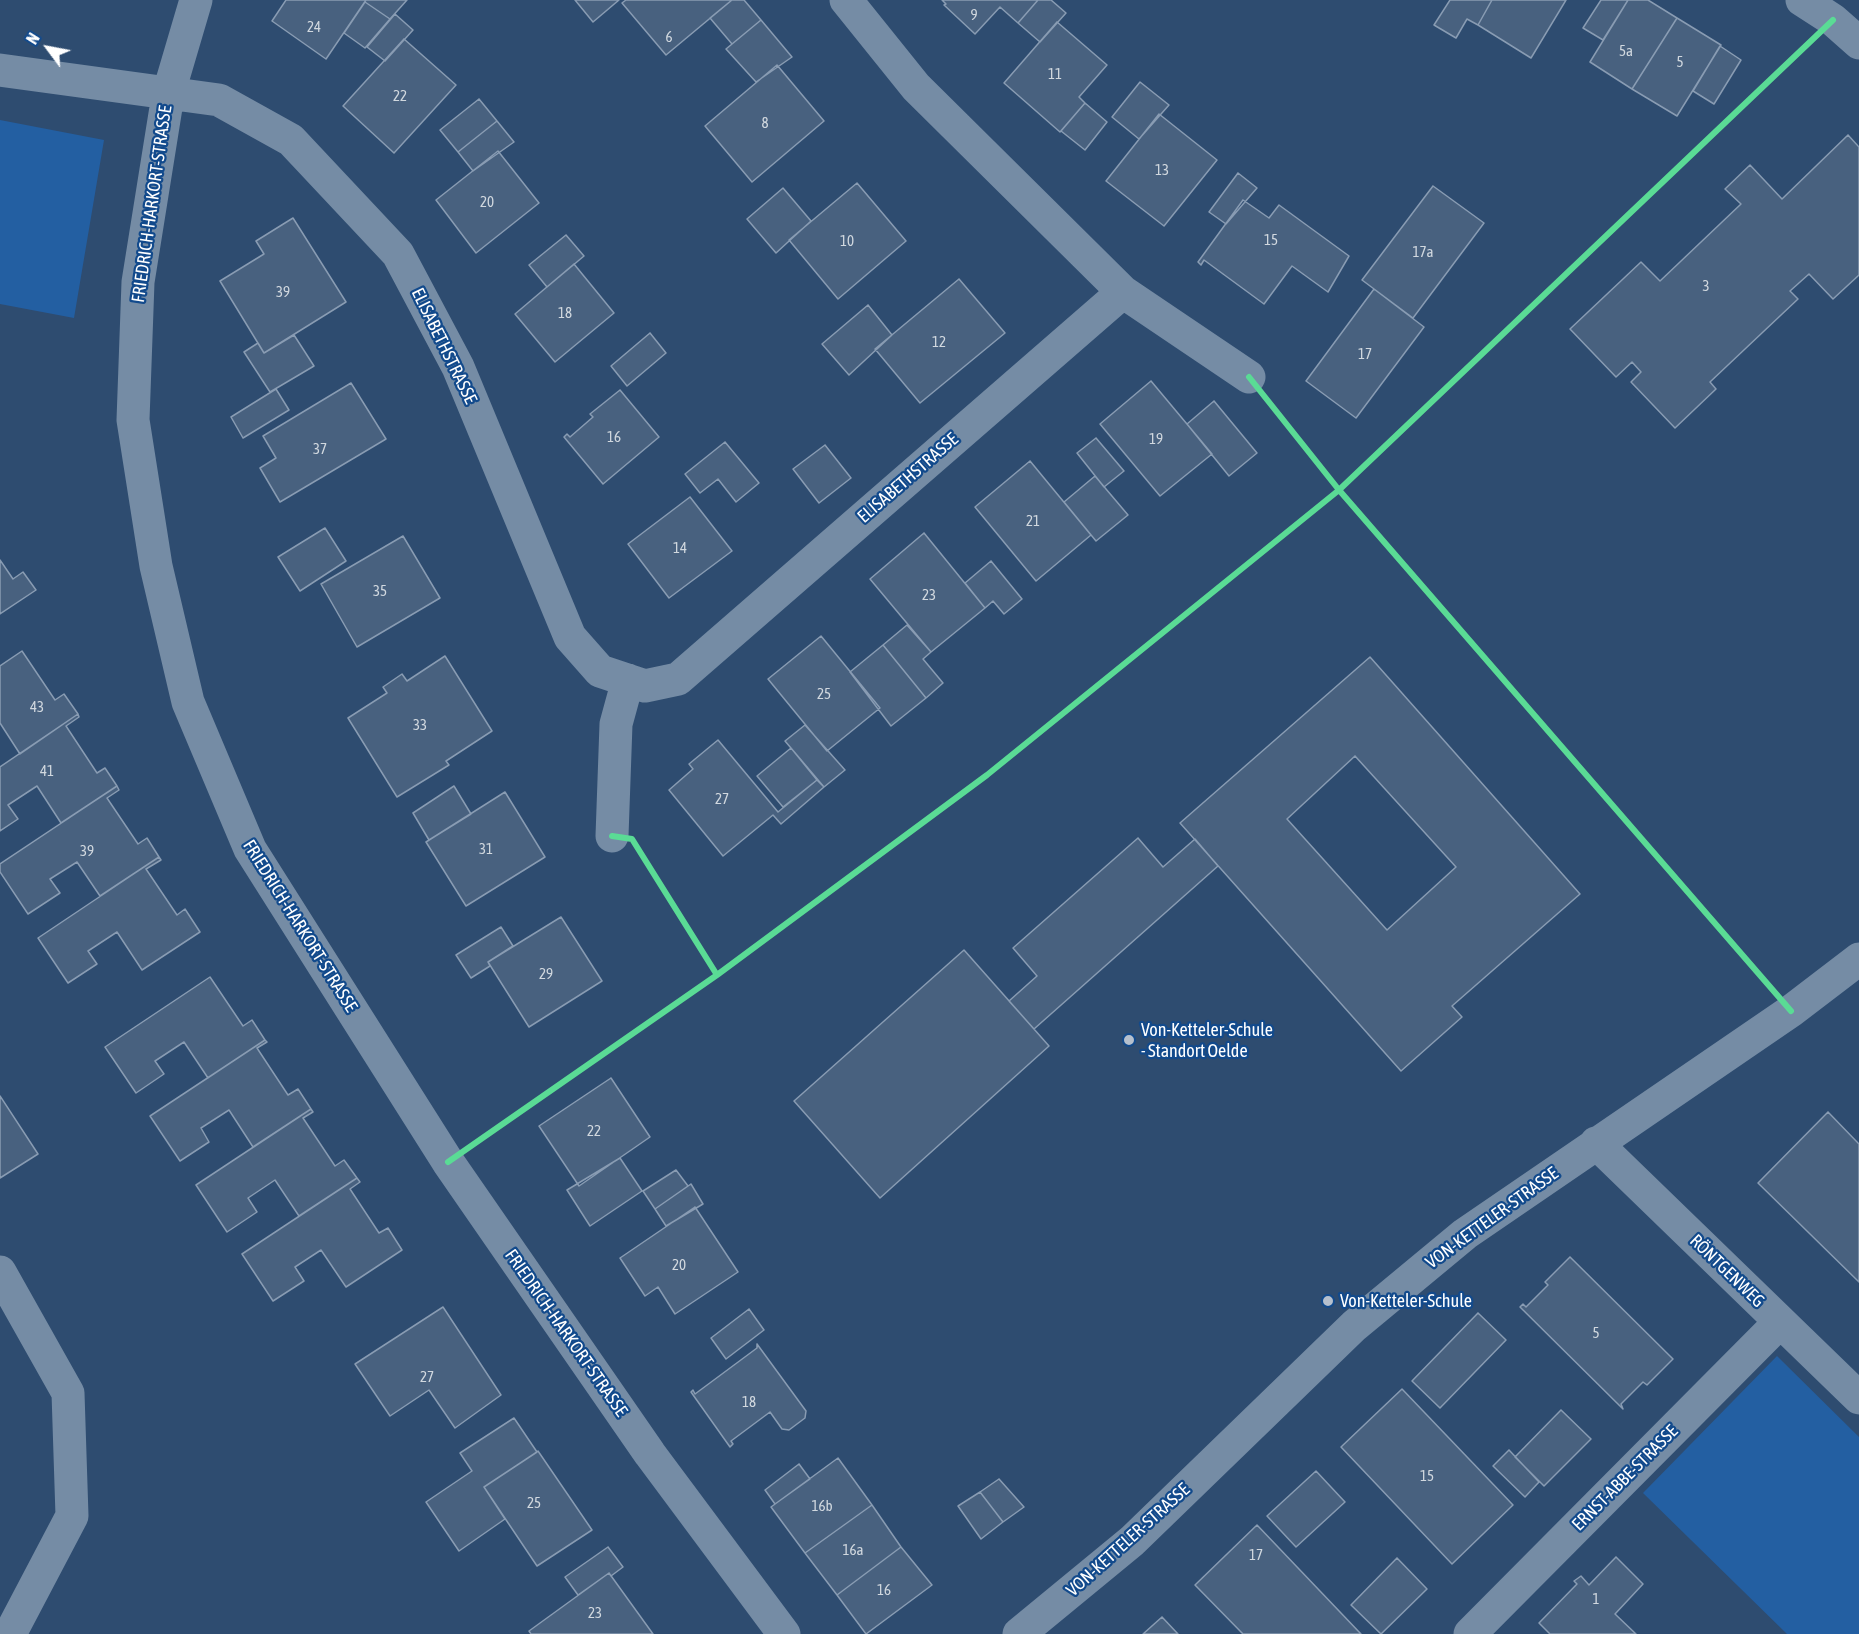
<!DOCTYPE html>
<meta charset="utf-8">
<style>
body{margin:0}
#map{position:relative;width:1859px;height:1634px;overflow:hidden;background:#2e4c70;font-family:"Asap Condensed",sans-serif}
canvas{display:block}
.north{position:absolute;left:18px;top:18px;width:60px;height:60px;-webkit-text-stroke:4px #124a8c;paint-order:stroke;rotate:302deg;font-size:16px;font-weight:700;line-height:24px;text-align:center;color:#fff}
.north::after{content:'';display:block;margin:auto;width:21px;height:27px;background:#fff;clip-path:polygon(50% 0,100% 100%,50% 72%,0 100%)}
</style>
<div id="map">
<canvas width="1859" height="1634"></canvas>
<div class="north">N</div>
</div>
<script>
const c = document.querySelector('canvas').getContext('2d');
c.lineJoin = 'round';
function fill(path, color) { c.fillStyle = color; c.fill(path, 'evenodd'); }
const poly = rows => new Path2D(rows.map(r => 'M' + r).join(''));
function stroke(path, color, width, dash) { c.strokeStyle = color; c.lineWidth = width; c.lineCap = dash ? 'butt' : 'round'; c.setLineDash(dash || []); c.stroke(path); }
function drawText(font, color, halo, rows, align = 'center') {
  c.font = font + ' "Asap Condensed",sans-serif'; c.lineWidth = 4.5; c.setLineDash([]); c.textBaseline = 'middle'; c.strokeStyle = halo; c.fillStyle = color; for (const [text, x, y, turn = 0] of rows) {
    c.save(); c.translate(x, y); c.rotate((+turn || 0) * Math.PI / 180); c.textAlign = isNaN(turn) ? turn : align; if (halo) c.strokeText(text, 0, 0); c.fillText(text, 0, 0); c.restore();
  }
}
fill(poly([
 [0,120,104,140,74,318,0,304],
 [1777,1356,1859,1437,1859,1634,1787,1634,1643,1493]
]), '#235fa2');
const building = poly([
 [286,0,366,0,326,59,272,21,286,0],
 [366,0,407,0,390,19,365,2,366,0],
 [575,0,619,0,593,22,575,0],
 [626,0,732,0,666,55,622,3,626,0],
 [732,0,744,0,761,20,732,44,710,18,732,0],
 [942,0,1038,0,1018,23,1000,7,975,34,944,5,946,4,942,0],
 [1038,0,1051,0,1066,13,1040,42,1018,23,1038,0],
 [1450,0,1492,0,1478,25,1467,19,1456,38,1434,25,1450,0],
 [1492,0,1566,0,1531,58,1478,25,1492,0],
 [1601,0,1628,0,1603,40,1583,28,1601,0],
 [1628,0,1648,0,1677,18,1632,89,1590,62,1628,0],
 [365,2,390,19,365,48,344,33,365,2],
 [395,14,413,30,385,61,367,47,395,14],
 [1677,18,1721,45,1677,116,1632,89,1677,18],
 [761,20,792,57,756,82,726,49,761,20],
 [1057,22,1107,65,1079,97,1085,103,1060,132,1004,83,1057,22],
 [404,39,456,85,394,153,343,106,404,39],
 [1720,46,1741,60,1714,104,1693,91,1720,46],
 [777,65,824,121,752,182,705,126,777,65],
 [1140,82,1169,105,1139,139,1112,117,1140,82],
 [479,99,497,121,458,152,440,130,479,99],
 [1085,103,1107,122,1085,150,1061,131,1085,103],
 [1159,114,1217,160,1164,226,1106,181,1159,114],
 [497,121,514,142,473,171,458,152,497,121],
 [1848,135,1859,147,1859,275,1833,299,1809,274,1790,291,1798,299,1710,382,1716,389,1675,428,1631,382,1641,372,1632,362,1616,377,1570,329,1641,262,1660,281,1741,204,1725,189,1750,165,1782,199,1848,135],
 [498,151,539,203,476,253,436,200,498,151],
 [1238,173,1257,188,1226,224,1209,212,1238,173],
 [857,183,906,241,838,299,789,240,857,183],
 [1433,186,1484,223,1413,318,1362,280,1433,186],
 [783,188,811,221,776,253,747,219,783,188],
 [1243,200,1269,218,1279,205,1349,256,1328,292,1292,266,1264,304,1204,260,1201,265,1198,262,1243,200],
 [293,218,346,302,264,353,220,281,264,254,256,241,293,218],
 [566,235,584,256,547,287,529,265,566,235],
 [574,264,614,313,555,362,515,314,574,264],
 [959,279,1005,333,920,403,875,349,959,279],
 [1374,289,1424,327,1356,418,1306,381,1374,289],
 [868,305,892,335,849,375,822,344,868,305],
 [650,333,666,353,627,386,611,366,650,333],
 [294,335,314,366,270,392,244,352,258,343,264,353,294,335],
 [1151,381,1212,454,1160,496,1100,424,1151,381],
 [351,383,386,439,280,502,260,468,276,458,263,436,351,383],
 [276,389,289,410,243,438,231,417,276,389],
 [620,390,659,437,603,484,564,437,567,434,570,437,593,417,590,414,620,390],
 [1214,401,1257,453,1229,476,1187,424,1214,401],
 [1096,438,1124,471,1104,487,1077,453,1096,438],
 [725,442,759,483,736,502,718,479,700,493,685,474,725,442],
 [825,445,851,478,819,503,793,469,825,445],
 [1030,461,1091,535,1036,581,975,507,1030,461],
 [1095,476,1128,515,1096,541,1064,502,1095,476],
 [690,497,732,551,669,598,628,544,690,497],
 [325,528,346,561,300,591,278,557,325,528],
 [924,533,985,608,931,652,870,579,924,533],
 [403,536,440,598,357,647,321,584,403,536],
 [0,560,13,579,23,572,36,590,0,614,0,560],
 [991,561,1022,599,1004,614,993,601,985,608,965,583,991,561],
 [907,625,931,652,923,659,943,683,926,698,883,645,907,625],
 [821,636,880,708,827,751,768,679,821,636],
 [883,645,926,698,891,726,850,672,883,645],
 [22,651,55,700,64,694,78,714,20,754,0,723,0,666,22,651],
 [445,656,492,731,446,761,449,765,397,797,348,718,387,693,383,687,402,674,407,681,445,656],
 [1370,657,1580,894,1452,1006,1462,1017,1401,1071,1180,823,1370,657],
 [1355,756,1456,867,1387,930,1287,819,1355,756],
 [78,714,79,717,66,726,97,773,105,768,117,786,61,823,37,786,8,805,18,819,0,831,0,767,78,714],
 [805,725,845,770,824,787,785,741,805,725],
 [718,740,778,812,817,780,824,787,781,824,773,815,723,856,669,790,693,769,689,764,718,740],
 [791,748,817,780,783,807,757,776,791,748],
 [117,786,119,790,107,798,138,844,147,838,159,857,100,896,77,862,50,879,60,893,28,914,0,872,0,864,117,786],
 [454,786,471,814,429,840,413,813,454,786],
 [505,792,545,857,466,906,426,842,505,792],
 [1138,838,1163,867,1195,839,1218,866,1034,1029,1009,1001,1037,976,1013,948,1138,838],
 [159,857,161,860,146,869,177,915,185,909,200,932,142,970,117,932,88,951,97,964,68,983,38,938,159,857],
 [561,917,602,981,529,1027,488,962,561,917],
 [501,927,513,946,488,962,490,966,471,978,456,955,501,927],
 [964,950,1049,1046,880,1198,794,1101,964,950],
 [210,977,243,1026,252,1020,265,1040,208,1078,184,1042,155,1061,164,1074,136,1093,105,1047,210,977],
 [265,1040,267,1042,257,1048,288,1095,298,1089,311,1109,253,1147,229,1110,201,1128,209,1142,180,1161,150,1116,265,1040],
 [611,1078,650,1137,579,1186,539,1126,611,1078],
 [0,1096,38,1154,0,1178,0,1096],
 [311,1109,313,1112,303,1118,335,1166,344,1160,357,1178,299,1216,275,1180,248,1198,257,1212,227,1232,196,1185,311,1109],
 [1828,1112,1859,1144,1859,1282,1758,1183,1828,1112],
 [620,1158,642,1191,590,1226,567,1190,620,1158],
 [676,1170,688,1186,655,1209,643,1191,676,1170],
 [357,1178,360,1182,350,1189,379,1233,388,1228,402,1250,346,1287,321,1250,295,1267,304,1281,273,1301,242,1254,357,1178],
 [691,1184,703,1204,666,1226,655,1209,691,1184],
 [695,1207,738,1272,675,1314,658,1287,645,1296,620,1258,695,1207],
 [1570,1257,1673,1359,1647,1385,1643,1382,1621,1404,1623,1409,1520,1307,1523,1304,1526,1307,1548,1285,1545,1282,1570,1257],
 [443,1307,501,1395,455,1428,429,1390,390,1416,355,1364,443,1307],
 [749,1309,764,1330,726,1359,711,1338,749,1309],
 [1478,1313,1506,1340,1440,1408,1412,1381,1478,1313],
 [757,1344,806,1411,805,1418,789,1430,782,1429,770,1412,731,1441,733,1444,730,1447,691,1392,693,1390,695,1394,757,1348,757,1344],
 [1402,1389,1513,1505,1452,1564,1341,1447,1402,1389],
 [1561,1410,1591,1439,1544,1486,1515,1457,1561,1410],
 [514,1418,537,1452,484,1487,505,1519,459,1551,426,1502,472,1471,460,1453,514,1418],
 [1509,1450,1539,1482,1525,1497,1493,1466,1509,1450],
 [538,1451,592,1530,537,1566,484,1487,538,1451],
 [838,1458,872,1505,805,1553,771,1507,838,1458],
 [799,1464,810,1479,775,1504,765,1490,799,1464],
 [1316,1471,1345,1502,1296,1547,1267,1516,1316,1471],
 [999,1479,1024,1507,1003,1522,980,1492,999,1479],
 [980,1492,1003,1522,981,1539,958,1506,980,1492],
 [872,1505,901,1547,837,1595,805,1553,872,1505],
 [1257,1525,1361,1634,1243,1634,1195,1585,1257,1525],
 [608,1547,623,1567,611,1576,609,1573,578,1595,565,1577,608,1547],
 [901,1547,932,1585,866,1634,837,1595,901,1547],
 [1616,1557,1643,1584,1615,1614,1636,1634,1550,1634,1539,1623,1577,1584,1574,1581,1581,1576,1589,1585,1616,1557],
 [1397,1558,1427,1589,1381,1634,1351,1605,1397,1558],
 [609,1573,653,1634,531,1634,529,1631,609,1573],
 [1162,1617,1178,1634,1143,1634,1162,1617]
]);
fill(building, '#48617f');
stroke(building, '#899cb3', 1.5);
stroke(poly([
 [196,0,168,95,138,282,133,420,156,566,188,702,250,849,448,1162,650,1454,784,1634],
 [846,0,916,87,1123,292,1249,377],
 [1802,0,1833,20,1859,43],
 [0,70,219,100,291,140,398,254,458,367,570,637,600,671,645,686,678,679,1123,292],
 [612,836,616,724,628,680],
 [1596,1143,1859,1398],
 [0,1272,68,1393,72,1516,10,1634],
 [1019,1634,1132,1541,1354,1326,1465,1234,1791,1011,1859,959],
 [1470,1634,1779,1323]
]), '#758ca5', 33);
stroke(poly([
 [1249,377,1339,490,1791,1011],
 [612,836,632,839,717,975],
 [448,1162,717,975,987,775,1339,490,1833,20]
]), '#5adb95', 6);
for (const [x, y, r, color] of [
 [1129,1040,6,"#b6c0cd"],
 [1328,1301,6,"#b6c0cd"]
]) { const dot = new Path2D(); dot.arc(x, y, r, 0, 2 * Math.PI); c.fillStyle = color; c.fill(dot); stroke(dot, '#124a8c', 2); }
drawText('15px', '#d1d8df', null, [
 ["9",974,15],
 ["24",314,27],
 ["6",669,37],
 ["5a",1626,51],
 ["5",1680,62],
 ["11",1055,74],
 ["22",400,96],
 ["8",765,123],
 ["13",1162,170],
 ["20",487,202],
 ["15",1271,240],
 ["10",847,241],
 ["17a",1423,252],
 ["3",1706,286],
 ["39",283,292],
 ["18",565,313],
 ["12",939,342],
 ["17",1365,354],
 ["16",614,437],
 ["19",1156,439],
 ["37",320,449],
 ["21",1033,521],
 ["14",680,548],
 ["35",380,591],
 ["23",929,595],
 ["25",824,694],
 ["43",37,707],
 ["33",420,725],
 ["41",47,771],
 ["27",722,799],
 ["31",486,849],
 ["39",87,851],
 ["29",546,974],
 ["22",594,1131],
 ["20",679,1265],
 ["5",1596,1333],
 ["27",427,1377],
 ["18",749,1402],
 ["15",1427,1476],
 ["25",534,1503],
 ["16b",822,1506],
 ["16a",853,1550],
 ["17",1256,1555],
 ["16",884,1590],
 ["1",1596,1599],
 ["23",595,1613]
]);
drawText('18px', '#fff', '#124a8c', [
 ["FRIEDRICH-HARKORT-STRASSE",152,204,-82],
 ["ELISABETHSTRASSE",444,346,64],
 ["ELISABETHSTRASSE",908,478,-41],
 ["FRIEDRICH-HARKORT-STRASSE",300,926,58],
 ["VON-KETTELER-STRASSE",1492,1218,-36],
 ["RÖNTGENWEG",1727,1271,44],
 ["FRIEDRICH-HARKORT-STRASSE",566,1333,55],
 ["ERNST-ABBE-STRASSE",1625,1478,-45],
 ["VON-KETTELER-STRASSE",1128,1540,-42]
]);
drawText('18px', '#fff', '#124a8c', [
 ["Von-Ketteler-Schule",1141,1030],
 ["- Standort Oelde",1141,1051],
 ["Von-Ketteler-Schule",1340,1301]
], 'left');
</script>
